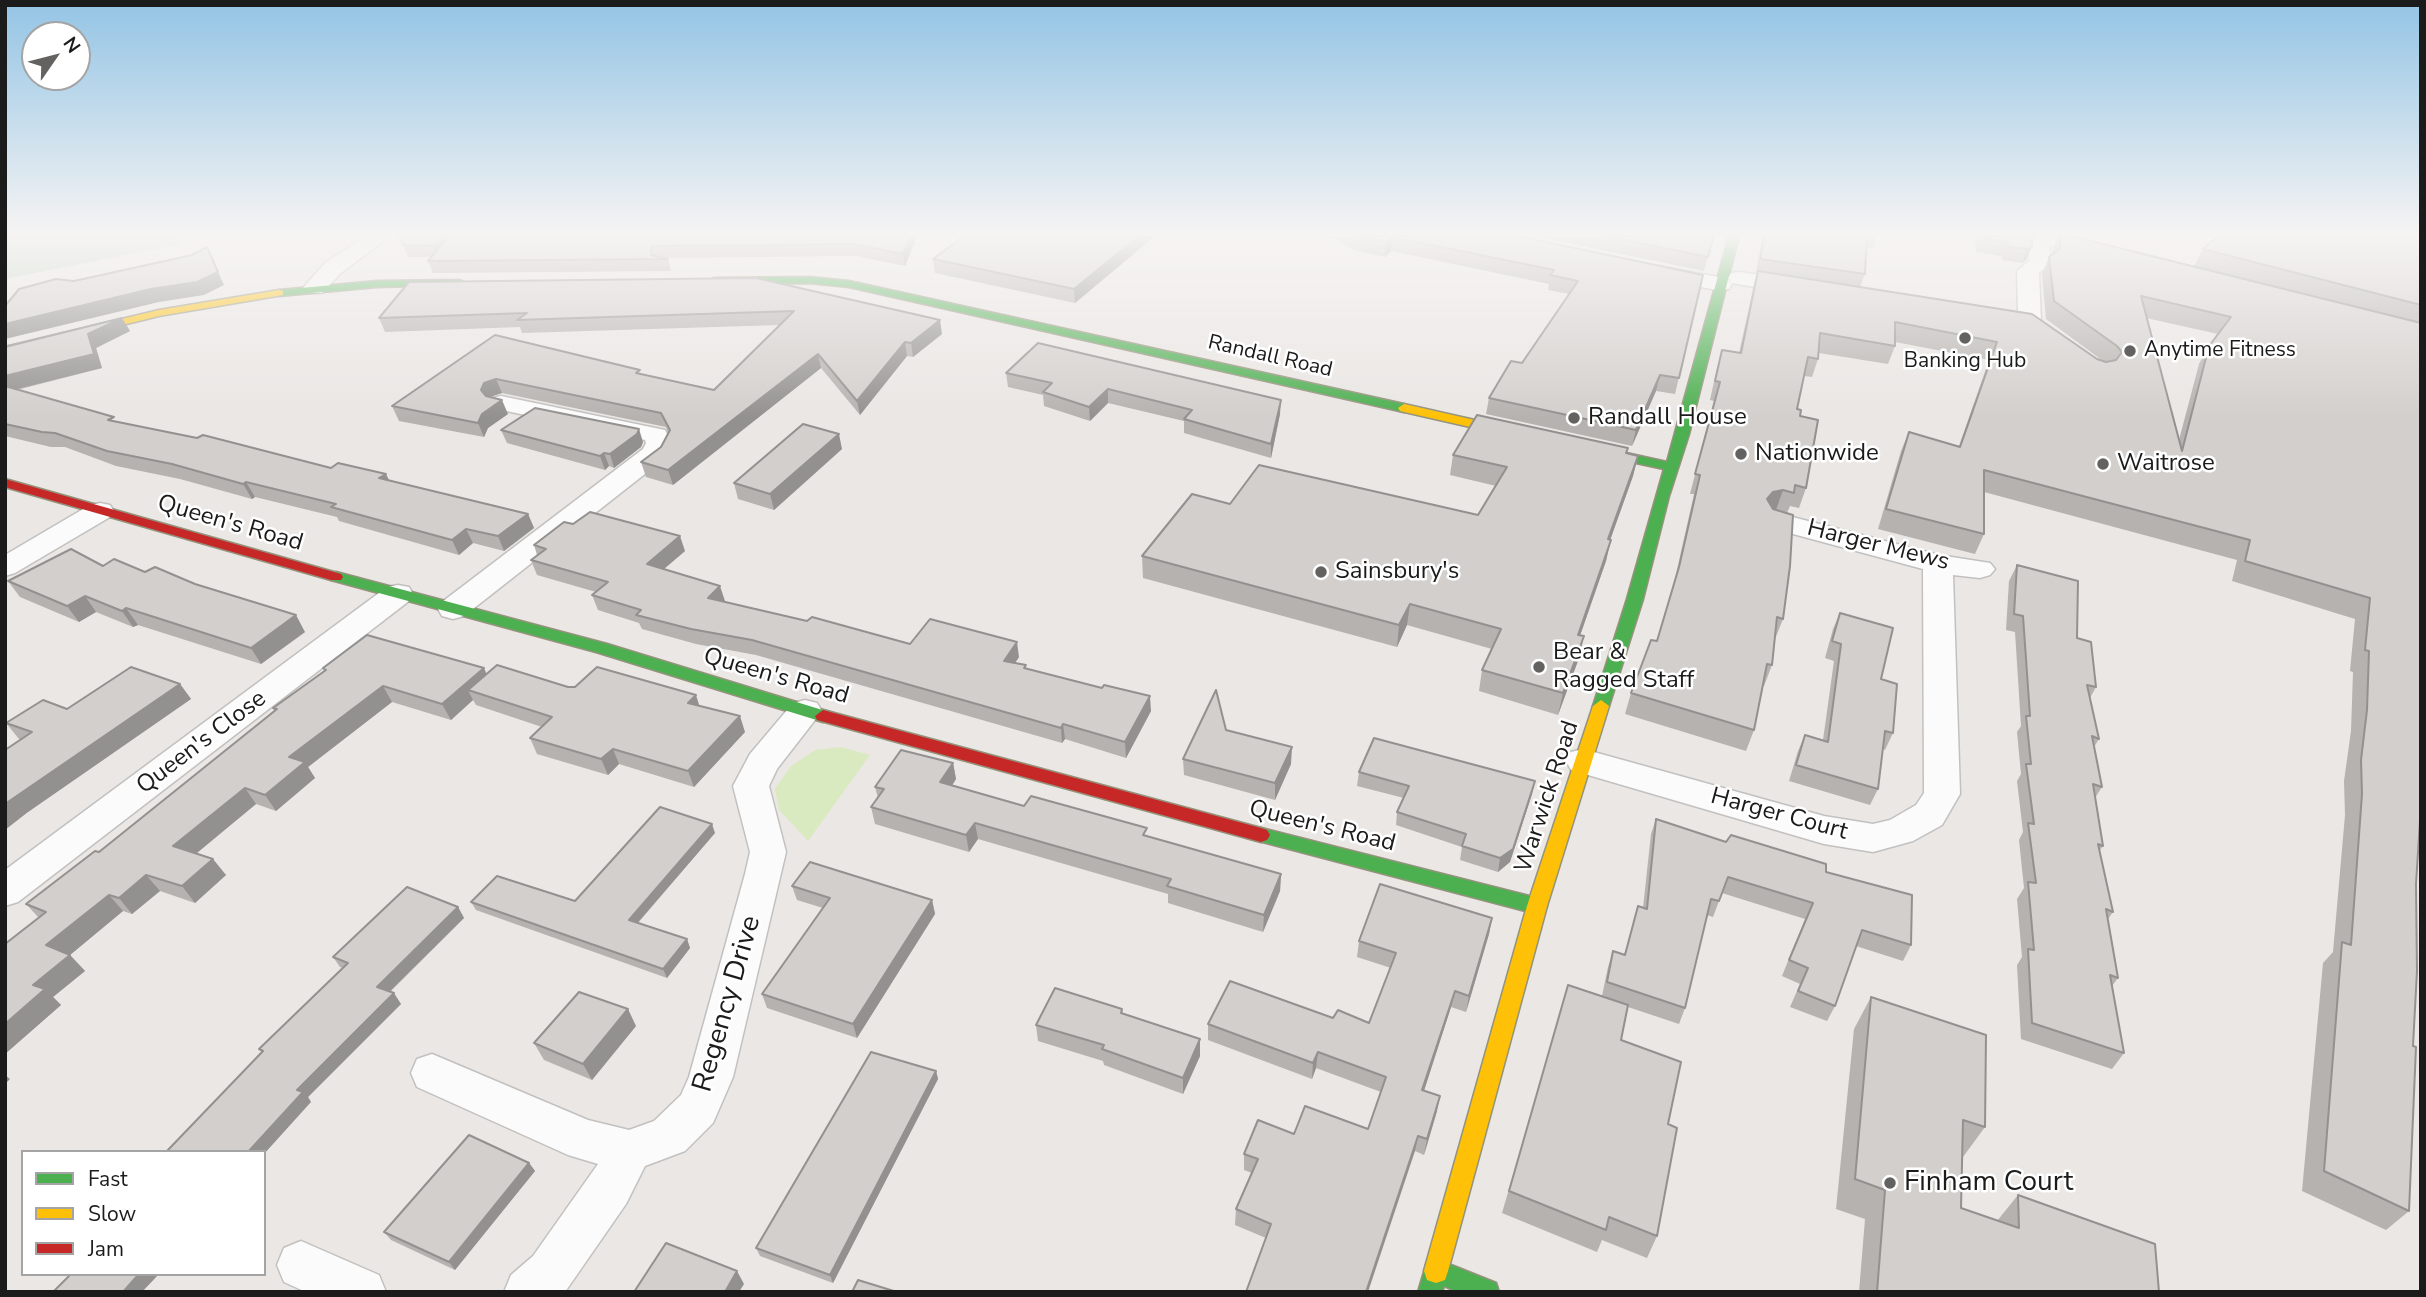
<!DOCTYPE html>
<style>
body{margin:0}
#map{position:relative;width:2426px;height:1297px;overflow:hidden;background:#eae7e4;font-family:"Nunito Sans",sans-serif}
canvas{display:block}
.frame{position:absolute;inset:0;border:7px solid #1b1b1b;pointer-events:none}
.legend{position:absolute;left:21px;top:1150px;width:245px;height:126px;box-sizing:border-box;background:#fff;border:2px solid #a4a4a4;margin:0;padding:9px 12px;list-style:none;font-size:21px;color:#1b1b1b}
.legend li{display:flex;align-items:center;gap:14px;height:35px}
.legend b{width:35px;border:2px solid #a4a4a4}
.north{position:absolute;left:21px;top:21px;width:70px;height:70px;box-sizing:border-box;background:#fff;border:2px solid #a4a4a4;border-radius:50%;rotate:55deg;font-size:19px;font-weight:700;line-height:28px;text-align:center;color:#1b1b1b}
.north::after{content:'';display:block;margin:auto;width:24px;height:32px;background:#636261;clip-path:polygon(50% 0,100% 100%,50% 72%,0 100%)}
</style>
<div id="map">
<canvas width="2426" height="1297"></canvas>
<div class="frame"></div>
<ul class="legend">
<li><b style="height:9px;background:#4caf50"></b>Fast</li>
<li><b style="height:9px;background:#ffc107"></b>Slow</li>
<li><b style="height:9px;background:#c62828"></b>Jam</li>
</ul>
<div class="north">N</div>
</div>
<script>
const c = document.querySelector('canvas').getContext('2d');
c.lineJoin = 'round';
function fillPath(path, color) {
  c.fillStyle = color;
  c.fill(path, 'evenodd');
}
function shape(rows) {
  const path = new Path2D();
  for (const r of rows) {
    path.moveTo(r[0], r[1]);
    for (let i = 2; i < r.length; i += 2) path.lineTo(r[i], r[i + 1]);
  }
  return path;
}
function strokePath(path, color, width, dash) {
  c.strokeStyle = color;
  c.lineWidth = width;
  c.lineCap = dash ? 'butt' : 'round';
  c.setLineDash(dash || []);
  c.stroke(path);
}
function label(font, color, halo, rows, align = 'center') {
  c.font = font + ' "Nunito Sans",sans-serif';
  c.lineWidth = 5;
  c.setLineDash([]);
  c.textBaseline = 'middle';
  c.strokeStyle = halo;
  c.fillStyle = color;
  for (const [text, x, y, turn = 0] of rows) {
    c.save();
    c.translate(x, y);
    c.rotate((+turn || 0) * Math.PI / 180);
    c.textAlign = isNaN(turn) ? turn : align;
    if (halo) c.strokeText(text, 0, 0);
    c.fillText(text, 0, 0);
    c.restore();
  }
}
const grass = shape([
 [841,747,870,755,808,841,779,810,775,789,791,766,815,750]
]);
const cemetery = shape([
 [5,236,181,236,182,244,5,279]
]);
const street = shape([
 [366,236,390,236,341,273,322,293,306,293,303,288,325,263,366,236],
 [2025,236,2061,236,2105,247,2108,251,2105,255,2098,257,2049,245,2051,263,2039,273,2041,322,2038,327,2030,329,1989,322,1986,317,1989,312,1997,310,2018,313,2017,271,2029,261,2029,241,2025,236],
 [1659,266,1729,279,1732,284,1729,289,1721,291,1651,277,1648,272,1651,267,1659,266],
 [1739,272,1797,280,1805,282,1808,287,1805,292,1797,294,1731,283,1728,278,1731,273,1739,272],
 [501,396,665,430,672,443,664,459,464,616,453,619,442,616,438,609,442,602,643,449,646,443,645,440,492,408,489,403,492,398,501,396],
 [100,503,110,505,114,511,110,517,15,573,5,576,5,555,90,505,100,503],
 [1777,513,1939,555,1990,563,1995,569,1990,575,1980,578,1953,575,1960,794,1942,825,1913,841,1873,852,1824,844,1571,770,1566,761,1571,752,1583,749,1824,816,1873,824,1890,820,1916,805,1924,793,1923,569,1767,527,1763,521,1767,515,1777,513],
 [398,585,409,587,413,594,409,601,18,902,5,906,5,870,387,587,398,585],
 [805,700,817,703,822,711,777,769,769,786,786,852,733,1077,713,1123,685,1151,645,1166,626,1204,565,1292,504,1292,511,1275,533,1256,598,1164,568,1155,417,1087,411,1073,417,1059,432,1054,588,1120,629,1130,654,1121,681,1095,689,1077,745,874,750,852,733,786,750,754,793,703,805,700],
 [301,1241,379,1275,386,1292,306,1292,284,1282,277,1265,284,1248,301,1241]
]);
const fast = shape([
 [1729,236,1739,236,1689,434,1669,496,1643,599,1609,706,1601,712,1593,706,1627,599,1664,469,1585,452,1578,448,1585,444,1667,462,1729,236],
 [809,277,849,281,1404,404,1410,408,1404,412,849,287,809,283,714,284,709,281,714,278,809,277],
 [458,280,462,281,462,285,377,287,279,296,274,293,279,290,377,281,458,280],
 [336,572,607,644,829,712,831,716,823,722,596,652,331,580,329,577,336,572],
 [1261,828,1537,898,1544,901,1547,906,1544,911,1537,914,1255,840,1252,835,1255,830,1261,828],
 [1436,1259,1496,1283,1499,1292,1457,1292,1444,1286,1442,1292,1418,1292,1427,1262,1436,1259]
]);
const slow = shape([
 [279,290,283,291,283,295,159,316,5,354,5,347,159,310,279,290],
 [1404,404,1523,431,1529,435,1523,439,1400,411,1398,408,1404,404],
 [1601,700,1609,706,1547,906,1448,1271,1445,1280,1436,1283,1427,1280,1424,1271,1527,906,1593,706,1601,700]
]);
const jam = shape([
 [5,479,341,574,343,577,341,580,331,580,5,487,5,479],
 [823,710,1261,828,1267,830,1270,835,1267,840,1261,842,817,720,815,716,823,710]
]);
const wall = shape([
 [398,236,917,236,905,266,856,256,663,258,668,259,671,271,433,273,428,261,431,257,408,257],
 [964,236,1155,236,1075,303,935,273,933,259],
 [1329,236,1518,236,1703,275,1675,394,1656,391,1632,446,1486,414,1489,398,1522,363,1569,294,1548,290,1549,284,1391,251,1385,257,1354,250],
 [1533,236,1714,236,1704,271],
 [1763,236,1876,236,1873,248,1866,247,1865,274,1860,287,2103,361,2046,319,2042,274,2049,257,2052,254,2052,251,2058,236,2071,236,2194,266,2203,249,2421,236,2421,805,2416,884,2409,1211,2386,1230,2302,1191,2323,963,2333,952,2345,815,2344,781,2351,731,2353,672,2350,671,2355,619,2232,581,2237,560,1984,492,1984,534,1975,554,1878,529,1901,451,1909,432,1959,446,1989,360,1895,342,1895,346,1888,364,1819,353,1818,359,1812,377,1804,376,1797,409,1800,416,1806,488,1799,508,1790,506,1787,513,1783,619,1775,639,1772,665,1764,686,1763,686,1754,730,1746,751,1625,714,1631,693,1657,641,1674,583,1694,494,1690,494,1714,401,1710,400,1717,368,1722,350,1739,353,1753,289,1757,272,1756,272],
 [2146,318,2218,334,2209,346,2199,364,2179,440],
 [1975,236,2032,236,2026,260,2022,263,2002,260,2002,256,1976,252],
 [756,278,942,334,913,357,907,356,860,415,821,368,673,485,646,477,641,462,661,447,668,433,666,427,502,393,489,397,508,414,488,428,484,437,399,421,392,406,495,335,641,374,714,390,780,325,522,333,520,327,385,332,379,318],
 [122,318,130,331,96,348,102,368,17,390,117,422,389,480,528,514,534,528,504,551,473,543,459,555,339,521,337,517,255,497,252,499,180,479,116,466,65,447,51,447,5,436,5,347],
 [1006,373,1280,414,1271,458,1184,433,1184,421,1108,403,1090,421,1044,406,1043,395,1008,387],
 [501,430,643,442,641,447,614,468,609,466,605,470,507,443],
 [1628,448,1627,453,1638,456,1633,476,1610,540,1606,561,1580,635,1579,658,1558,715,1479,691,1482,670,1492,649,1407,625,1397,647,1143,578,1142,556,1230,504,1478,515,1496,486,1450,475,1453,455],
 [842,449,774,510,738,499,734,483],
 [534,545,685,551,664,569,725,601,724,602,910,644,1019,657,1015,663,1026,665,1026,668,1151,711,1126,758,1065,739,1062,743,756,655,696,644,642,629,639,623,598,610,592,595,596,592,537,575,531,560,537,555],
 [2017,565,2077,638,2096,687,2090,698,2099,739,2094,747,2102,787,2095,798,2103,846,2099,851,2113,912,2108,919,2118,978,2112,986,2124,1053,2112,1069,2021,1039,2017,965,2022,957,2017,899,2024,888,2019,840,2023,832,2017,781,2021,774,2017,732,2021,726,2015,632,2006,630,2009,581],
 [103,566,145,572,305,632,261,664,138,625,133,627,96,612,79,622,20,597,8,581],
 [1840,613,1881,679,1893,733,1885,750,1883,749,1878,789,1870,805,1789,781,1798,751,1805,735,1823,740,1834,661,1825,658,1833,629],
 [323,668,486,674,699,706,745,732,694,787,619,764,608,775,537,754,530,738,542,727,476,705,473,700,451,720,392,702,308,767,315,778,276,811,256,804,196,853,226,875,195,903,160,891,132,914,123,911,70,955,85,971,53,997,61,1005,5,1054,5,944,39,918,26,904,99,852,274,711,273,708,324,671],
 [180,684,191,699,28,812,21,739,19,739,6,723],
 [1226,730,1291,764,1275,800,1184,775,1183,759],
 [953,763,956,779,952,785,1024,806,1147,836,1281,874,1280,891,1263,932,1168,903,1168,894,978,839,969,852,875,824,871,807,878,798,875,787],
 [1359,772,1535,781,1532,794,1510,862,1498,872,1460,860,1462,847,1396,825,1397,812,1404,798,1357,786],
 [1656,819,1726,842,1826,872,1911,945,1903,961,1856,946,1835,1006,1827,1021,1790,1007,1800,984,1782,976,1805,919,1722,893,1713,917,1707,915,1685,1008,1679,1024,1628,1007,1621,1040,1668,1124,1657,1236,1647,1258,1602,1240,1597,1252,1502,1213,1568,985,1602,996,1608,967,1613,951,1624,955,1638,906,1643,908,1651,834],
 [715,833,638,923,687,939,690,948,667,978,476,910,471,902,575,901],
 [792,886,932,900,935,914,857,1038,767,1008,762,994,823,908,797,900],
 [458,907,464,918,390,992,401,1004,308,1097,311,1102,259,1049,343,968,340,967,333,957],
 [1492,918,1489,934,1466,1012,1451,1007,1424,1091,1437,1111,1424,1155,1415,1151,1266,1238,1235,1225,1236,1209,1252,1173,1244,1170,1244,1154,1294,1134,1368,1129,1381,1092,1316,1068,1312,1079,1208,1040,1208,1024,1333,1018,1369,1023,1391,968,1357,957,1359,941],
 [1871,997,1985,1127,1963,1157,1962,1157,1961,1208,1997,1221,2018,1195,2159,1292,1859,1292,1865,1219,1836,1209,1854,1029],
 [1122,1009,1123,1013,1200,1039,1200,1056,1183,1094,1104,1065,1103,1061,1038,1041,1036,1025],
 [636,1026,592,1080,544,1060,534,1043],
 [936,1071,938,1079,833,1283,760,1256,756,1248],
 [529,1163,535,1171,455,1270,391,1240,384,1232]
]);
const shadedWall = shape([
 [448,236,437,258,433,246],
 [910,236,917,236,905,266,903,254],
 [1139,236,1155,236,1075,303,1074,289],
 [1392,237,1391,251,1385,257,1386,242],
 [2032,246,2026,260,2022,263,2028,249],
 [207,247,224,285,204,295,159,302,5,339,5,324,151,289],
 [122,318,130,331,96,348,102,368,5,392,5,376],
 [940,320,942,334,913,357,911,343],
 [905,342,907,356,860,415,857,401],
 [818,354,821,368,673,485,668,470],
 [1660,375,1656,391,1632,446,1636,430],
 [496,379,502,393,490,397,487,404,481,390,484,383],
 [1108,389,1108,403,1090,421,1089,407],
 [502,400,508,414,488,428,484,437,478,423,482,414],
 [1281,400,1280,414,1271,458,1271,444],
 [639,429,643,442,641,447,614,468,610,454],
 [839,434,842,449,774,510,770,494],
 [604,453,609,466,605,470,600,456],
 [1638,456,1633,476,1603,560,1608,539],
 [386,474,393,488,379,478],
 [246,482,255,497,252,499,243,484],
 [1783,490,1776,510,1766,512,1767,499,1773,492],
 [528,514,534,528,504,551,498,536],
 [466,529,473,543,459,555,452,540],
 [680,536,685,551,652,579,647,564],
 [1611,540,1606,561,1573,656,1578,635],
 [720,586,725,601,713,613,708,598],
 [85,596,96,612,79,622,67,606],
 [1410,604,1407,625,1397,647,1399,625],
 [126,608,138,625,133,627,122,611],
 [296,615,305,632,261,664,251,648],
 [1584,636,1579,658,1558,715,1563,693],
 [1017,642,1019,657,1006,676,1004,661],
 [484,668,491,684,468,690,473,700,451,720,442,704],
 [180,684,191,699,28,812,5,830,5,804],
 [383,686,392,702,308,767,315,778,276,811,265,795,289,757],
 [696,695,701,711,688,703],
 [1150,696,1151,711,1126,758,1125,742],
 [740,716,745,732,694,787,688,771],
 [1063,724,1065,739,1062,743,1061,728],
 [1292,747,1291,764,1275,800,1275,783],
 [613,749,619,764,608,775,601,759],
 [953,763,956,779,944,799,940,782],
 [1535,781,1532,794,1510,862,1498,872,1500,858],
 [245,788,256,804,185,863,173,846],
 [975,823,978,839,969,852,966,835],
 [712,824,715,833,633,928,629,920],
 [213,859,226,875,195,903,182,886],
 [1281,874,1280,891,1263,932,1264,915],
 [146,875,160,891,132,914,119,898],
 [109,895,123,911,70,955,85,971,53,997,61,1005,5,1054,5,1024,46,945],
 [932,900,935,914,857,1038,853,1024],
 [458,907,464,918,384,997,377,987],
 [1492,918,1489,934,1466,1012,1469,996],
 [687,939,690,948,667,978,663,969],
 [1455,991,1451,1007,1419,1106,1422,1090],
 [394,993,401,1004,308,1097,311,1102,264,1154,264,1152,248,1152,297,1090],
 [628,1009,636,1026,592,1080,583,1064],
 [1200,1039,1200,1056,1183,1094,1183,1078],
 [1318,1052,1316,1068,1312,1079,1313,1063],
 [936,1071,938,1079,833,1283,830,1275],
 [5,1075,10,1079,5,1084],
 [1440,1096,1437,1111,1424,1155,1427,1139],
 [1418,1136,1415,1151,1368,1292,1366,1292],
 [529,1163,535,1171,455,1270,449,1262],
 [737,1271,744,1284,739,1292,725,1292],
 [139,1274,159,1274,142,1292,123,1292]
]);
const building = shape([
 [399,236,448,236,433,246,404,245,399,236],
 [449,236,910,236,903,254,854,244,652,246,651,255,668,259,428,261,449,236],
 [964,236,1139,236,1074,289,933,259,964,236],
 [1357,236,1518,236,1703,275,1679,378,1660,375,1636,430,1489,398,1511,361,1522,363,1578,281,1550,275,1554,270,1392,237,1386,242,1357,236],
 [1606,236,1714,236,1708,257,1606,236],
 [1764,236,1867,236,1865,274,1760,259,1764,236],
 [1982,236,2032,236,2032,246,2028,249,2008,247,2007,242,1982,238,1982,236],
 [2060,236,2071,236,2421,323,2421,805,2416,884,2417,971,2413,1046,2416,1047,2409,1211,2324,1171,2342,942,2351,945,2362,794,2361,760,2367,710,2369,651,2365,650,2370,598,2245,561,2250,540,1984,470,1984,534,1886,509,1909,432,1960,447,1997,342,1895,322,1895,346,1820,333,1818,359,1808,357,1797,409,1801,410,1800,416,1818,420,1806,488,1795,485,1794,493,1783,490,1773,492,1767,499,1773,509,1793,515,1790,566,1783,619,1777,617,1772,665,1767,664,1754,730,1631,693,1651,640,1657,641,1679,567,1700,475,1695,474,1720,382,1715,381,1722,350,1741,353,1758,271,2032,314,2097,359,2106,362,2116,360,2122,352,2117,346,2054,301,2049,257,2060,248,2060,236],
 [2141,296,2231,317,2209,346,2182,451,2141,296],
 [2218,236,2421,236,2421,305,2203,249,2218,236],
 [207,247,218,272,197,282,151,289,5,324,5,306,19,289,56,279,74,281,124,270,192,255,207,247],
 [756,278,940,320,911,343,905,342,857,401,818,354,668,470,641,462,661,447,670,430,661,413,496,379,484,383,481,390,486,396,502,400,482,414,478,423,392,406,495,335,640,370,636,373,714,390,794,311,517,320,527,313,379,318,409,282,756,278],
 [122,318,88,334,94,354,5,376,5,347,122,318],
 [1038,343,1281,400,1271,444,1184,419,1192,410,1108,389,1089,407,1043,392,1052,383,1006,373,1038,343],
 [5,386,114,417,108,420,197,438,203,435,331,468,338,463,386,474,379,478,528,514,498,536,466,529,452,540,331,507,336,504,246,482,243,484,172,464,107,451,55,433,42,432,5,424,5,386],
 [535,408,639,429,637,434,610,454,604,453,600,456,501,430,535,408],
 [1477,415,1628,448,1626,453,1638,456,1608,539,1611,540,1578,635,1584,636,1563,693,1482,670,1501,629,1410,604,1399,625,1142,556,1192,494,1230,504,1259,465,1478,515,1507,467,1453,455,1477,415],
 [803,424,839,434,770,494,734,483,803,424],
 [590,512,680,536,647,564,720,586,708,598,807,621,812,617,910,644,930,619,1017,642,1004,661,1026,665,1024,668,1102,688,1104,685,1150,696,1125,742,1063,724,1061,728,752,640,691,629,636,615,641,610,592,595,608,582,531,560,546,549,534,545,564,522,573,524,590,512],
 [71,549,103,566,114,559,145,572,155,567,195,584,296,615,251,648,126,608,122,611,85,596,67,606,8,581,71,549],
 [2017,565,2078,581,2077,638,2091,642,2096,687,2087,685,2099,739,2092,736,2102,787,2093,784,2103,846,2098,844,2113,912,2106,909,2118,978,2110,975,2124,1053,2032,1023,2028,949,2034,950,2028,882,2036,883,2028,823,2034,824,2026,764,2031,764,2026,716,2030,716,2023,616,2014,614,2017,565],
 [1840,613,1893,628,1881,679,1897,684,1893,733,1885,731,1878,789,1796,765,1805,735,1828,742,1841,644,1832,641,1840,613],
 [367,635,484,668,442,704,383,686,289,757,305,762,265,795,245,788,173,846,213,859,182,886,146,875,119,898,109,895,46,945,70,955,33,985,45,989,5,1024,5,944,46,912,26,904,95,851,99,852,277,709,273,708,326,670,323,668,367,635],
 [497,665,568,687,575,687,597,667,696,695,688,703,740,716,688,771,613,749,601,759,530,738,552,717,468,690,497,665],
 [131,667,180,684,5,804,5,750,32,732,6,723,43,700,67,709,131,667],
 [1216,690,1226,730,1292,747,1275,783,1183,759,1216,690],
 [1374,738,1535,781,1513,849,1500,858,1462,846,1466,834,1397,812,1409,786,1359,772,1374,738],
 [901,750,953,763,940,782,1024,806,1031,796,1147,828,1143,835,1281,874,1264,915,1167,886,1171,879,975,823,966,835,871,807,884,789,875,787,901,750],
 [660,807,712,824,629,920,687,939,663,969,471,902,497,876,575,901,660,807],
 [1656,819,1726,842,1731,835,1826,864,1826,872,1912,895,1911,945,1862,930,1835,1006,1798,991,1808,968,1789,960,1813,903,1728,877,1719,901,1711,899,1685,1008,1607,982,1613,951,1625,955,1638,906,1647,909,1656,819],
 [810,862,932,900,853,1024,762,994,830,898,792,886,810,862],
 [1380,884,1492,918,1469,996,1455,991,1422,1090,1440,1096,1427,1139,1418,1136,1366,1292,1246,1292,1271,1224,1236,1209,1258,1159,1244,1154,1258,1120,1294,1134,1305,1106,1368,1129,1386,1077,1318,1052,1313,1063,1208,1024,1230,981,1333,1018,1338,1010,1369,1023,1396,953,1359,941,1380,884],
 [407,887,458,907,377,987,394,993,297,1090,303,1092,248,1152,166,1152,263,1051,259,1049,348,963,333,957,407,887],
 [1568,985,1628,1005,1621,1040,1681,1062,1668,1124,1677,1128,1657,1236,1609,1217,1606,1230,1509,1191,1568,985],
 [1055,988,1122,1009,1121,1013,1200,1039,1183,1078,1102,1049,1104,1045,1036,1025,1055,988],
 [579,992,628,1009,583,1064,534,1043,579,992],
 [1871,997,1986,1035,1985,1127,1963,1120,1961,1208,2019,1228,2018,1195,2155,1244,2159,1292,1877,1292,1885,1190,1855,1179,1871,997],
 [871,1052,936,1071,830,1275,756,1248,871,1052],
 [469,1135,529,1163,449,1262,384,1232,469,1135],
 [666,1243,737,1271,725,1292,634,1292,666,1243],
 [71,1274,139,1274,123,1292,53,1292,71,1274],
 [858,1280,897,1292,852,1292,858,1280]
]);
const markers = [
 [1965,338,7,"#636261"],
 [2130,351,7,"#636261"],
 [1574,418,7,"#636261"],
 [1741,454,7,"#636261"],
 [2103,464,7,"#636261"],
 [1321,572,7,"#636261"],
 [1539,667,7,"#636261"],
 [1890,1183,7,"#636261"]
];
const farPoinames = [
 ["Anytime Fitness",2144,351],
 ["Banking Hub",1965,362,"center"]
];
const farStreetnames = [
 ["Randall Road",1270,357,13]
];
const poiNames = [
 ["Randall House",1588,418],
 ["Nationwide",1755,454],
 ["Waitrose",2117,464],
 ["Sainsbury's",1335,572],
 ["Bear &",1553,653],
 ["Ragged Staff",1553,681]
];
const streetNames = [
 ["Queen's Road",230,524,16],
 ["Harger Mews",1878,546,14],
 ["Queen's Road",776,677,16],
 ["Queen's Close",202,743,-37],
 ["Warwick Road",1548,797,-72],
 ["Harger Court",1779,815,15],
 ["Queen's Road",1322,827,14]
];
const nearStreetnames = [
 ["Regency Drive",728,1004,-74]
];
const nearPoinames = [
 ["Finham Court",1904,1183]
];
fillPath(grass, '#daeac0');
fillPath(cemetery, '#c1d6c0');
strokePath(street, '#c2c1c0', 3);
strokePath(fast, '#94937c', 3);
strokePath(slow, '#94937c', 3);
strokePath(jam, '#94937c', 3);
fillPath(street, '#fcfbfb');
fillPath(fast, '#4caf50');
fillPath(slow, '#ffc107');
fillPath(jam, '#c62828');
fillPath(wall, '#b5b2af');
fillPath(shadedWall, '#93918f');
fillPath(building, '#d2cfcc');
strokePath(building, '#93918f', 2);
const sky = c.createLinearGradient(0, 0, 0, 418);
sky.addColorStop(0, '#93c4e5');
sky.addColorStop(0.56, '#f6f4f3');
sky.addColorStop(1, '#f6f4f300');
c.fillStyle = sky;
c.fillRect(0, 0, 2426, 418);
for (const [x, y, r, color] of markers) {
  const dot = new Path2D();
  dot.arc(x, y, r, 0, 2 * Math.PI);
  c.fillStyle = color;
  c.fill(dot);
  strokePath(dot, '#fff', 2.5);
}
label('21px', '#1b1b1b', '#fff', farPoinames, 'left');
label('21px', '#1b1b1b', '#fff', farStreetnames);
label('24px', '#1b1b1b', '#fff', poiNames, 'left');
label('24px', '#1b1b1b', '#fff', streetNames);
label('28px', '#1b1b1b', '#fff', nearStreetnames);
label('28px', '#1b1b1b', '#fff', nearPoinames, 'left');
</script>
